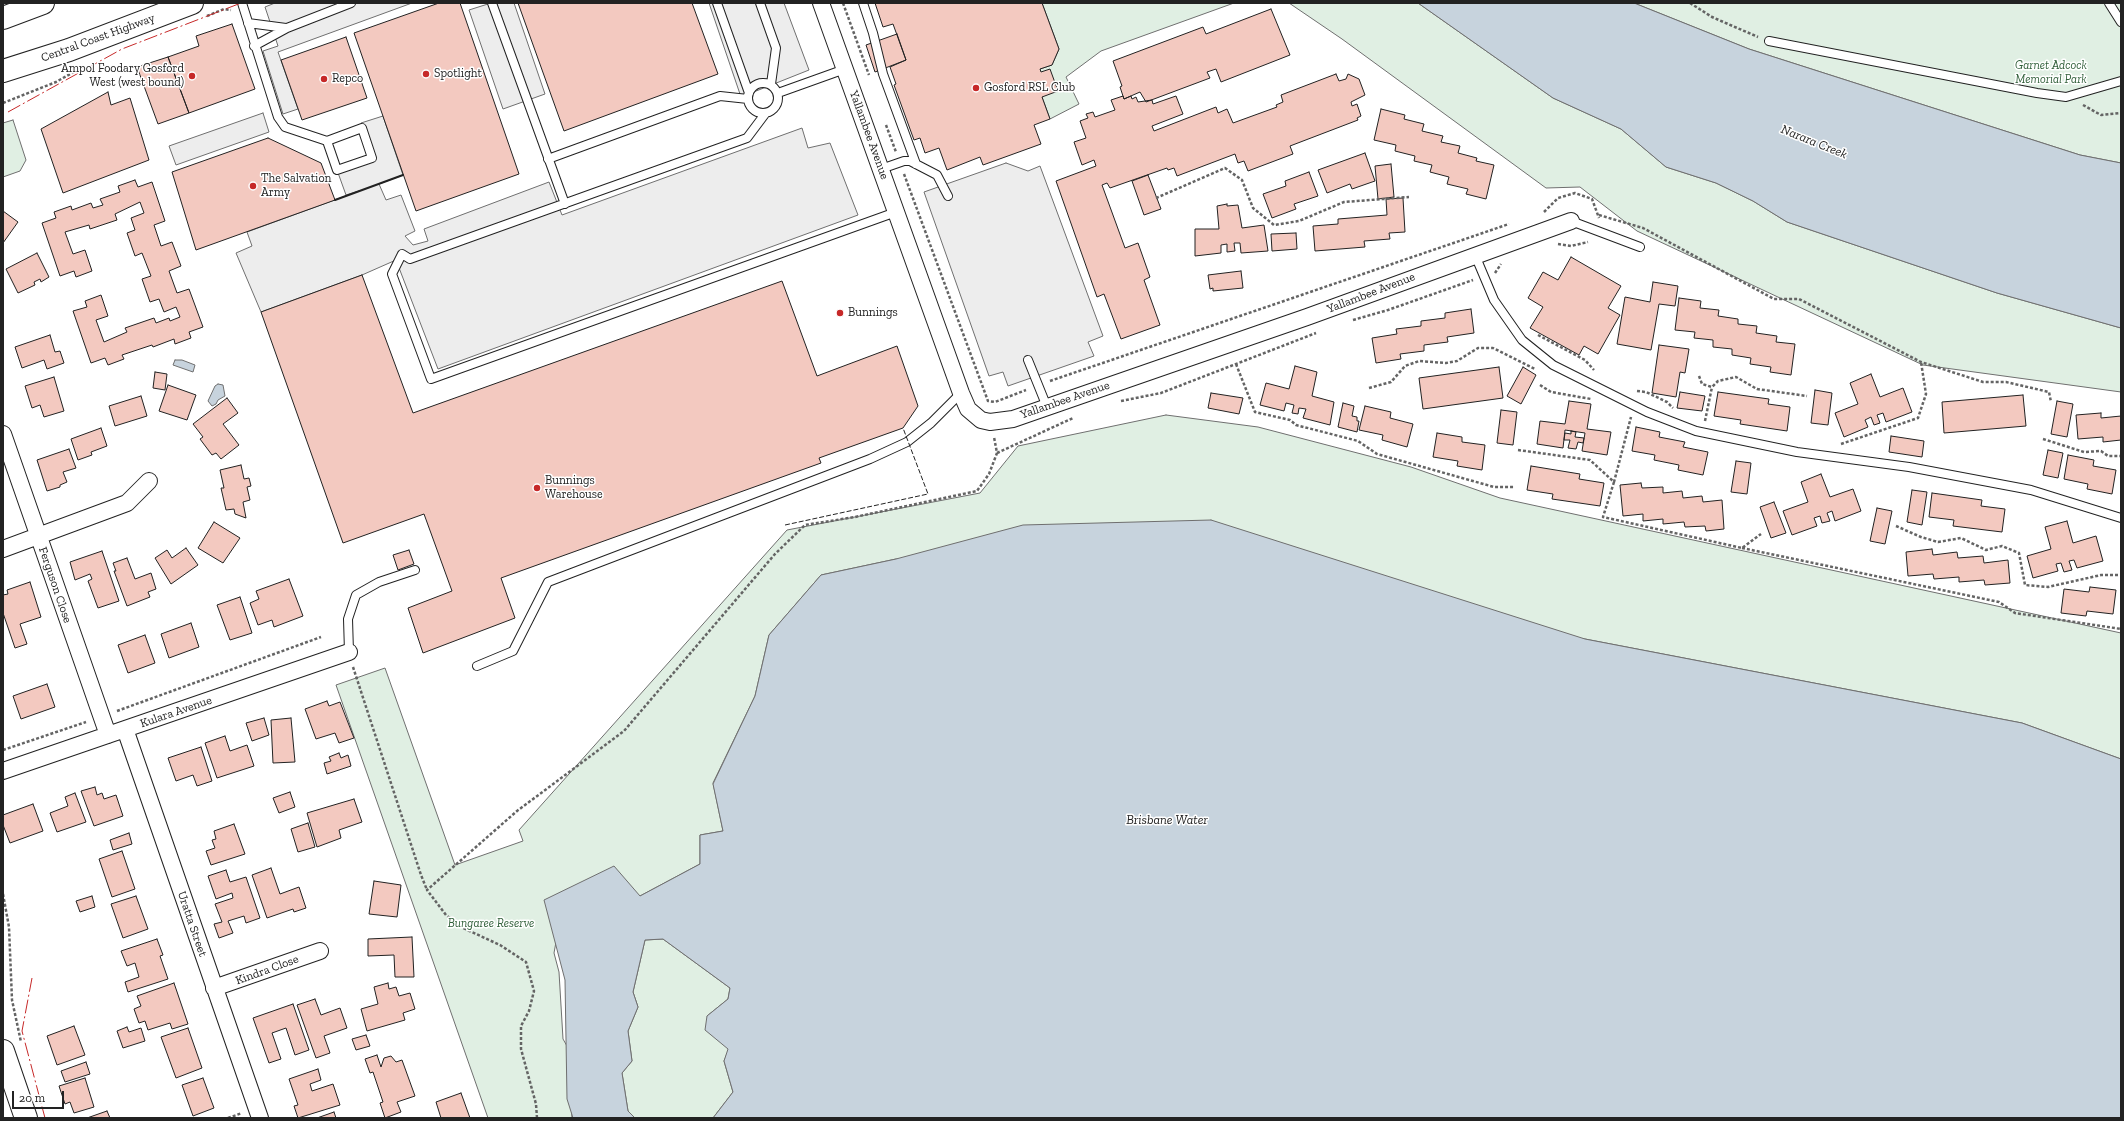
<!DOCTYPE html>
<style>
body{margin:0}
#map{position:relative;width:2124px;height:1121px;overflow:hidden;background:#fff;font-family:"Zilla Slab",serif}
canvas{display:block}
.frame{position:absolute;inset:0;border:4px solid #222;pointer-events:none}
.scale{position:absolute;left:12px;top:1091px;width:52px;height:18px;box-sizing:border-box;border:2px solid #222;border-top:0;padding-left:5px;font-size:12px;line-height:14px;white-space:nowrap;color:#222;-webkit-text-stroke:3px #fff;paint-order:stroke}
</style>
<div id="map">
<canvas width="2124" height="1121"></canvas>
<div class="frame"></div>
<div class="scale">20 m</div>
</div>
<script>
const c = document.querySelector('canvas').getContext('2d');
c.lineJoin = 'round';
function fillPath(path, color) {
  c.fillStyle = color;
  c.fill(path, 'evenodd');
}
function shape(rows) {
  const path = new Path2D();
  for (const r of rows) {
    if (r.length === 3) {
      path.moveTo(r[0] + r[2], r[1]);
      path.arc(r[0], r[1], r[2], 0, 2 * Math.PI);
      continue;
    }
    path.moveTo(r[0], r[1]);
    for (let i = 2; i < r.length; i += 2) path.lineTo(r[i], r[i + 1]);
  }
  return path;
}
function strokePath(path, color, width, dash) {
  c.strokeStyle = color;
  c.lineWidth = width;
  c.lineCap = dash ? 'butt' : 'round';
  c.setLineDash(dash || []);
  c.stroke(path);
}
function label(font, color, halo, rows, align = 'center') {
  c.font = font + ' "Zilla Slab",serif';
  c.lineWidth = 3;
  c.setLineDash([]);
  c.textBaseline = 'middle';
  c.strokeStyle = halo;
  c.fillStyle = color;
  for (const [text, x, y, turn = 0] of rows) {
    c.save();
    c.translate(x, y);
    c.rotate((+turn || 0) * Math.PI / 180);
    c.textAlign = isNaN(turn) ? turn : align;
    if (halo) c.strokeText(text, 0, 0);
    c.fillText(text, 0, 0);
    c.restore();
  }
}
const green = shape([
 [1042,3,1234,3,1101,51,1066,77,1079,104,1050,119,1042,97,1040,69,1052,65,1059,49,1042,3],
 [1289,3,1418,3,1553,98,1621,129,1666,167,1716,183,1753,201,1787,222,1997,293,2121,328,2121,392,1923,365,1637,231,1580,187,1546,188,1342,39,1289,3],
 [1634,3,2121,3,2121,163,2080,155,1749,49,1634,3],
 [13,120,26,160,20,171,3,177,3,123,13,120],
 [1166,415,1258,427,1411,467,1500,498,2121,633,2121,759,2022,723,1585,639,896,559,821,575,769,635,755,696,713,783,723,831,700,835,700,864,640,896,558,931,554,953,559,972,563,1039,567,1046,572,1118,488,1118,336,685,385,668,455,865,523,841,519,830,787,530,980,493,1018,446,1166,415],
 [663,939,730,988,728,999,707,1016,729,1049,724,1061,733,1092,713,1118,635,1118,628,1111,622,1073,632,1061,628,1031,638,1007,633,992,645,940,663,939]
]);
const parking = shape([
 [275,3,412,3,278,52,298,109,283,114,263,51,278,46,265,7,275,3],
 [491,3,514,3,545,94,503,109,469,10,491,3],
 [709,3,784,3,809,70,741,97,709,3],
 [263,113,269,132,176,165,169,146,263,113],
 [383,116,403,175,379,184,386,200,401,195,415,231,405,236,413,245,428,241,424,229,549,182,562,215,802,128,808,148,830,143,858,215,438,369,396,260,362,275,261,312,236,253,252,246,247,232,359,191,346,195,337,170,372,158,361,123,383,116],
 [1006,163,1028,171,1040,166,1103,336,1088,342,1094,356,1008,386,1003,372,989,376,924,192,1006,163]
]);
const water = shape([
 [1418,3,1634,3,1749,49,2080,155,2121,163,2121,328,1997,293,1787,222,1753,201,1716,183,1666,167,1621,129,1553,98,1418,3],
 [175,360,182,360,195,365,193,372,173,365,175,360],
 [218,384,223,385,225,396,218,400,216,404,212,406,208,401,215,386,218,384],
 [1211,520,1585,639,2022,723,2121,759,2121,1118,713,1118,733,1092,724,1061,728,1049,705,1030,707,1016,728,999,730,988,663,939,645,940,633,992,638,1007,628,1031,632,1061,622,1073,628,1111,635,1118,573,1118,567,1099,565,980,544,900,614,866,640,896,700,864,700,835,723,831,713,784,755,696,769,635,821,575,896,559,1023,525,1211,520]
]);
const building = shape([
 [439,3,460,3,519,174,416,211,354,33,439,3],
 [518,3,692,3,718,74,564,131,518,3],
 [875,3,1042,3,1059,49,1052,65,1040,69,1041,72,1050,69,1058,91,1042,97,1050,119,1034,125,1041,144,983,165,980,157,947,170,939,148,925,153,920,138,914,140,894,85,896,84,890,67,906,60,893,24,883,27,875,3],
 [1271,9,1290,55,1221,82,1216,69,1207,72,1210,78,1146,102,1140,92,1124,99,1120,87,1122,86,1113,61,1203,27,1206,34,1271,9],
 [232,24,255,89,189,113,168,57,199,46,196,36,232,24],
 [897,34,906,60,875,72,866,45,897,34],
 [346,37,367,98,302,120,281,60,346,37],
 [168,57,189,113,158,124,137,67,168,57],
 [1336,74,1339,81,1346,79,1348,74,1359,79,1365,95,1351,102,1352,106,1357,104,1361,116,1357,118,1358,120,1290,146,1293,154,1248,171,1244,161,1238,163,1235,154,1177,176,1174,168,1168,170,1167,168,1110,188,1107,183,1102,185,1125,248,1138,243,1150,277,1144,280,1160,325,1121,339,1104,294,1097,297,1056,181,1096,166,1094,160,1082,165,1074,142,1086,138,1080,121,1088,118,1086,114,1093,112,1095,117,1115,110,1111,100,1123,96,1124,99,1131,96,1132,99,1136,97,1138,102,1152,100,1153,104,1176,96,1183,114,1152,126,1154,131,1216,107,1218,113,1227,109,1233,123,1277,107,1276,105,1283,102,1281,95,1336,74],
 [108,92,111,105,130,98,149,160,63,193,41,129,108,92],
 [1381,109,1405,115,1404,119,1424,124,1422,131,1443,136,1441,142,1460,146,1458,153,1477,158,1476,161,1494,165,1486,199,1466,194,1468,189,1447,184,1449,177,1430,172,1432,165,1414,161,1415,156,1395,151,1396,145,1374,140,1381,109],
 [268,138,321,163,335,200,196,250,172,172,268,138],
 [1365,153,1375,181,1352,189,1350,184,1327,193,1318,170,1365,153],
 [1391,164,1394,197,1378,199,1375,166,1391,164],
 [1309,172,1318,196,1294,204,1296,209,1272,218,1263,194,1286,186,1285,181,1309,172],
 [1148,175,1161,209,1144,215,1132,181,1148,175],
 [135,180,138,187,152,182,165,221,154,225,161,246,172,242,181,266,169,271,177,293,189,289,203,327,189,332,191,338,175,344,174,339,153,347,152,345,122,355,124,359,108,365,105,358,91,363,73,311,87,307,85,301,101,295,108,316,96,320,104,342,127,332,125,328,154,318,156,323,169,318,170,321,180,317,176,307,164,312,159,299,150,302,142,279,151,276,142,253,135,256,127,233,135,230,131,218,144,213,140,202,115,214,117,220,90,229,89,225,65,232,73,254,85,250,92,271,76,277,74,271,60,276,42,223,56,218,54,212,71,206,72,210,91,203,93,208,103,205,100,199,120,192,118,186,135,180],
 [1403,198,1405,232,1389,233,1390,239,1364,241,1365,247,1315,251,1313,226,1338,224,1338,219,1387,215,1386,199,1403,198],
 [1227,204,1227,206,1238,205,1242,228,1264,225,1268,251,1241,253,1240,243,1234,243,1235,251,1227,252,1227,244,1221,245,1221,253,1195,256,1195,229,1219,229,1217,206,1227,204],
 [3,211,18,222,3,243,3,211],
 [1296,233,1297,249,1272,251,1271,234,1296,233],
 [37,253,49,277,41,282,40,279,34,282,35,285,18,293,6,269,37,253],
 [1571,257,1621,286,1608,308,1620,315,1598,354,1584,346,1579,355,1530,328,1543,307,1528,298,1543,272,1558,280,1571,257],
 [1241,271,1243,288,1213,291,1213,288,1210,289,1208,275,1241,271],
 [362,275,413,413,782,281,817,376,897,346,918,406,903,428,819,458,821,463,501,578,515,618,423,653,408,608,452,591,424,514,343,543,261,312,362,275],
 [1653,282,1678,286,1675,306,1659,304,1651,350,1617,344,1625,297,1650,302,1653,282],
 [1679,298,1701,301,1700,308,1719,310,1718,316,1738,319,1738,324,1757,326,1756,333,1777,336,1776,342,1795,344,1791,375,1770,372,1771,367,1750,364,1751,358,1732,355,1732,349,1713,347,1713,340,1694,338,1695,332,1675,330,1679,298],
 [1471,309,1474,333,1447,337,1448,342,1424,345,1424,351,1400,354,1401,359,1376,363,1372,338,1397,334,1396,329,1421,326,1421,321,1445,318,1445,313,1471,309],
 [50,335,55,352,60,351,64,363,47,369,44,360,22,368,15,347,50,335],
 [1659,345,1689,349,1685,373,1680,372,1676,397,1652,393,1659,345],
 [1295,366,1317,372,1312,396,1334,402,1330,425,1303,418,1306,409,1299,408,1298,414,1292,413,1294,405,1286,403,1284,411,1260,405,1266,383,1289,389,1295,366],
 [1499,367,1503,398,1423,409,1419,378,1499,367],
 [1523,367,1536,375,1521,404,1507,396,1523,367],
 [155,372,167,374,165,390,153,388,155,372],
 [1871,374,1880,397,1903,388,1912,412,1886,422,1883,413,1877,415,1880,423,1874,425,1871,417,1865,420,1868,427,1844,437,1835,413,1858,404,1850,383,1871,374],
 [54,377,64,411,44,417,40,405,32,408,25,386,54,377],
 [168,385,196,395,187,420,159,411,168,385],
 [1815,390,1832,393,1828,425,1811,423,1815,390],
 [1680,392,1705,396,1702,411,1677,408,1680,392],
 [1718,392,1769,399,1768,404,1790,407,1787,431,1740,424,1741,420,1714,416,1718,392],
 [1211,393,1243,398,1239,414,1208,408,1211,393],
 [2023,395,2026,426,1944,433,1942,402,2023,395],
 [141,396,147,416,115,426,109,406,141,396],
 [227,398,238,413,223,424,239,445,221,459,216,453,212,455,200,439,203,437,193,424,227,398],
 [1569,401,1591,404,1587,429,1611,432,1607,455,1582,451,1585,433,1565,430,1563,448,1537,444,1540,421,1565,424,1569,401],
 [2057,401,2073,404,2067,437,2051,434,2057,401],
 [1343,403,1354,406,1352,416,1357,417,1357,421,1359,421,1357,432,1338,427,1343,403],
 [1365,406,1391,412,1390,418,1413,424,1407,447,1382,440,1383,435,1359,430,1365,406],
 [1501,410,1517,412,1513,445,1497,443,1501,410],
 [2101,413,2101,418,2121,416,2121,440,2103,442,2103,437,2078,439,2076,415,2101,413],
 [1636,427,1660,432,1659,437,1685,442,1683,447,1708,452,1703,475,1678,470,1679,465,1654,460,1655,455,1632,451,1636,427],
 [101,428,107,446,91,452,92,455,78,460,71,439,101,428],
 [1571,431,1576,432,1575,437,1584,438,1583,443,1578,442,1576,449,1568,448,1570,440,1564,440,1565,433,1571,434,1571,431],
 [1437,433,1462,437,1462,442,1485,445,1482,470,1457,466,1458,461,1433,457,1437,433],
 [1891,436,1924,441,1922,457,1889,452,1891,436],
 [69,449,76,468,63,472,67,482,60,485,60,487,47,491,37,460,69,449],
 [2048,450,2063,453,2058,478,2043,475,2048,450],
 [2068,455,2094,460,2093,466,2116,470,2112,494,2087,489,2088,484,2064,479,2068,455],
 [1736,461,1751,463,1747,494,1731,492,1736,461],
 [241,465,244,479,249,478,251,486,247,487,250,500,243,502,246,518,235,514,234,509,226,510,221,488,224,488,220,470,241,465],
 [1531,466,1580,474,1579,479,1604,483,1600,506,1552,499,1553,494,1527,490,1531,466],
 [1821,474,1830,497,1853,489,1861,511,1835,521,1832,511,1827,513,1830,521,1822,523,1820,516,1814,518,1817,526,1792,535,1783,511,1808,502,1801,482,1821,474],
 [1641,483,1642,488,1663,487,1663,493,1682,491,1683,498,1702,496,1703,502,1722,500,1724,529,1706,531,1705,526,1685,527,1684,522,1663,524,1663,519,1643,521,1643,514,1623,516,1620,485,1641,483],
 [1912,490,1927,492,1922,525,1907,522,1912,490],
 [1932,493,1982,500,1981,506,2005,509,2002,532,1953,526,1954,520,1929,517,1932,493],
 [1774,502,1786,533,1771,538,1760,507,1774,502],
 [1877,508,1892,511,1885,544,1870,541,1877,508],
 [2067,521,2073,543,2096,536,2103,561,2077,568,2074,560,2069,561,2072,570,2064,572,2061,563,2056,564,2058,571,2033,578,2027,556,2051,549,2045,527,2067,521],
 [214,522,240,538,223,563,198,548,214,522],
 [186,548,198,565,171,584,155,558,167,550,172,558,186,548],
 [1932,549,1933,555,1957,552,1958,558,1983,556,1984,563,2008,560,2010,583,1985,585,1984,580,1959,582,1959,577,1934,579,1933,574,1908,576,1906,552,1932,549],
 [409,550,414,564,398,570,393,555,409,550],
 [102,551,119,601,98,608,88,581,92,579,90,574,75,580,70,562,102,551],
 [127,558,135,579,151,573,156,589,148,592,150,597,127,606,114,571,116,571,113,563,127,558],
 [289,579,303,616,274,627,272,620,258,625,250,603,259,599,256,591,289,579],
 [30,582,41,617,20,624,27,644,15,648,3,613,3,595,8,594,7,590,30,582],
 [2090,587,2116,590,2113,614,2087,611,2086,616,2061,613,2064,589,2089,592,2090,587],
 [240,597,252,633,230,640,217,605,240,597],
 [191,623,199,647,169,658,161,634,191,623],
 [145,635,155,663,128,673,118,645,145,635],
 [47,684,55,707,21,719,13,696,47,684],
 [327,701,329,706,340,702,354,738,339,743,335,733,316,739,305,709,327,701],
 [264,718,269,735,252,741,246,723,264,718],
 [291,718,295,762,273,763,271,720,291,718],
 [225,736,230,751,247,745,254,766,217,778,205,743,225,736],
 [201,747,212,781,197,786,193,775,176,781,168,758,201,747],
 [339,753,341,758,348,755,351,766,327,774,324,763,331,761,329,757,339,753],
 [95,787,97,795,102,793,104,799,116,795,123,816,94,826,81,791,95,787],
 [290,792,295,807,279,813,273,798,290,792],
 [75,793,86,822,57,832,50,813,68,806,65,797,75,793],
 [354,799,362,822,339,830,341,838,317,847,307,813,354,799],
 [33,804,43,831,10,843,3,825,3,815,33,804],
 [308,823,315,847,298,852,291,829,308,823],
 [234,824,245,854,211,865,206,851,215,848,212,840,216,839,214,831,234,824],
 [129,833,132,844,113,850,110,840,129,833],
 [122,851,135,889,112,897,99,859,122,851],
 [271,868,280,894,299,887,306,908,294,912,293,909,267,918,252,875,271,868],
 [226,870,230,882,246,877,260,918,246,923,244,916,228,921,233,933,219,938,214,924,222,922,215,904,233,898,232,893,216,899,208,876,226,870],
 [374,881,401,885,397,917,369,914,374,881],
 [92,896,95,907,80,912,76,901,92,896],
 [136,896,148,929,123,938,111,904,136,896],
 [412,937,414,977,395,977,394,955,368,956,368,939,412,937],
 [157,939,163,955,160,956,168,979,128,992,125,982,139,977,135,963,127,966,121,951,157,939],
 [174,983,188,1024,172,1029,170,1023,148,1030,145,1021,139,1023,134,1009,141,1006,137,996,174,983],
 [388,983,389,989,396,987,399,996,410,993,415,1009,403,1013,405,1020,367,1031,361,1009,378,1004,374,987,388,983],
 [315,999,321,1015,340,1008,347,1028,324,1036,330,1053,316,1058,297,1005,315,999],
 [293,1004,309,1050,295,1055,286,1028,272,1033,281,1059,269,1063,253,1018,293,1004],
 [74,1026,85,1055,57,1065,47,1036,74,1026],
 [127,1027,129,1032,141,1028,145,1041,123,1048,117,1031,127,1027],
 [188,1028,202,1068,176,1078,161,1037,188,1028],
 [366,1035,370,1046,356,1050,352,1039,366,1035],
 [377,1055,381,1067,384,1058,391,1056,396,1062,402,1060,415,1096,397,1102,401,1112,385,1118,380,1103,383,1102,373,1072,370,1073,365,1059,377,1055],
 [86,1062,90,1074,65,1082,61,1071,86,1062],
 [318,1069,321,1080,310,1084,312,1091,333,1084,340,1105,298,1118,294,1106,298,1105,289,1079,318,1069],
 [85,1078,94,1107,74,1113,70,1102,65,1104,59,1086,85,1078],
 [203,1078,214,1108,193,1116,182,1085,203,1078],
 [461,1093,470,1118,441,1118,436,1102,461,1093],
 [107,1111,110,1118,87,1118,107,1111],
 [334,1112,336,1118,317,1118,334,1112]
]);
const path = shape([
 [843,3,869,75],
 [1690,3,1712,17,1758,37],
 [207,16,224,9,231,10],
 [3,103,56,82,84,66],
 [2083,105,2101,115,2121,113],
 [886,125,896,152],
 [904,174,988,401,995,402,1026,390],
 [1156,198,1225,168,1242,180,1253,208,1274,225,1299,221,1344,202,1409,197],
 [1544,212,1558,198,1575,193,1592,199,1599,218],
 [1599,215,1643,228,1774,299,1799,299,1921,362,1983,382,2006,382,2049,392,2051,402],
 [1558,244,1571,246,1588,242],
 [1495,273,1501,264],
 [1353,320,1388,310,1473,280],
 [1538,335,1585,360,1594,370],
 [1236,364,1255,412,1290,420,1296,425,1358,441,1377,454,1494,487,1514,487],
 [1699,376,1702,384,1712,387,1718,381,1736,377,1757,389,1807,396],
 [1050,381,1509,224],
 [1540,385,1551,392,1591,399],
 [1369,388,1391,382,1405,366,1419,361,1446,363,1457,361,1478,348,1493,348,1535,369],
 [1637,391,1646,392,1667,402,1673,408],
 [1121,401,1161,393,1316,333],
 [1705,421,1712,387],
 [2043,439,2084,452,2101,451,2108,456,2121,456],
 [1841,444,1918,418,1926,394,1921,362],
 [1518,450,1590,460,1614,482,1631,417],
 [997,453,1073,418],
 [1614,482,1603,517,1742,548,1761,534],
 [1896,526,1921,537,1938,542,1961,538,1986,550,2002,546,2019,553,2025,585,2048,587,2101,575,2121,575],
 [1742,548,1999,602,2015,613,2121,629],
 [353,667,421,875,427,890],
 [117,711,321,637],
 [3,750,86,722],
 [3,894,9,927,12,1000,21,1042],
 [228,1118,242,1113],
 [537,1118,536,1104,521,1049,521,1026,529,1011,534,991,526,962,500,945,463,928,446,915,427,890,517,811,624,731,775,554,805,525,855,517,977,491,989,474,997,453,994,437]
]);
const service = shape([
 [242,3,278,117,285,127,327,141,362,128,372,158,337,170,327,141],
 [492,3,565,204],
 [717,3,749,93],
 [760,3,776,48,771,84],
 [863,3,873,33,883,74,916,164],
 [2109,3,2121,22],
 [248,23,286,28],
 [1769,41,2037,93,2066,97,2121,81],
 [254,46,287,28,351,3],
 [763,98,15],
 [778,93,845,69],
 [765,114,747,138,410,259,402,254,392,274,431,379,896,212],
 [548,159,720,96,748,99],
 [881,169,904,161,910,161,937,175,948,196],
 [1571,221,1640,247],
 [1475,255,1494,300,1522,340,1553,365,1647,412,1696,431,1797,452,1909,467,2031,490,2121,518],
 [1028,360,1047,407],
 [349,652,348,619,356,595,379,582,415,570],
 [477,666,513,651,548,582,870,459,907,442,931,423,961,393]
]);
const minor = shape([
 [821,3,961,393,968,409,981,420,990,422,1013,419,1307,317,1571,221],
 [3,434,108,735],
 [3,549,127,503,149,481],
 [125,729,260,1118],
 [3,771,349,652],
 [214,988,320,951]
]);
const secondary = shape([
 [3,1051,26,1118]
]);
const trunk = shape([
 [3,18,43,3],
 [3,71,69,50,192,3]
]);
const fence = shape([
 [785,525,928,494,903,428]
]);
const wall = shape([
 [335,200,403,175]
]);
const power = shape([
 [8,112,122,49,241,3],
 [32,978,22,1031,45,1118]
]);
const markers = [
 [426,74,4,"#c62828"],
 [192,76,4,"#c62828"],
 [324,79,4,"#c62828"],
 [976,88,4,"#c62828"],
 [253,186,4,"#c62828"],
 [840,313,4,"#c62828"],
 [537,488,4,"#c62828"]
];
const streetNames = [
 ["Central Coast Highway",98,38,-20],
 ["Yallambee Avenue",869,135,70],
 ["Yallambee Avenue",1371,293,-21],
 ["Yallambee Avenue",1065,400,-19],
 ["Ferguson Close",55,585,71],
 ["Kulara Avenue",176,712,-19],
 ["Uratta Street",192,924,71],
 ["Kindra Close",267,970,-20]
];
const parkNames = [
 ["Garnet Adcock",2051,66],
 ["Memorial Park",2051,80],
 ["Bungaree Reserve",491,924]
];
const poiNames = [
 ["Ampol Foodary Gosford",184,69,"right"],
 ["West (west bound)",184,83,"right"],
 ["Spotlight",434,74],
 ["Repco",332,79],
 ["Gosford RSL Club",984,88],
 ["The Salvation",261,179],
 ["Army",261,193],
 ["Bunnings",848,313],
 ["Bunnings",545,481],
 ["Warehouse",545,495]
];
const waterNames = [
 ["Narara Creek",1814,142,22],
 ["Brisbane Water",1167,820]
];
fillPath(green, '#e0efe3');
strokePath(green, '#6f6f6f', 1);
fillPath(parking, '#ededed');
strokePath(parking, '#6f6f6f', 1);
fillPath(water, '#c7d3dd');
strokePath(water, '#6f6f6f', 1);
fillPath(building, '#f3c9c0');
strokePath(building, '#222', 1);
strokePath(service, '#222', 10);
strokePath(minor, '#222', 18);
strokePath(secondary, '#222', 24);
strokePath(trunk, '#222', 24);
strokePath(path, '#646464', 2.5, [3, 2]);
strokePath(service, '#fff', 8);
strokePath(minor, '#fff', 16);
strokePath(secondary, '#fff', 22);
strokePath(trunk, '#fff', 22);
strokePath(fence, '#222', 1, [5, 2]);
strokePath(wall, '#222', 2);
strokePath(power, '#c62828', 1, [14, 3, 2, 3]);
for (const [x, y, r, color] of markers) {
  const dot = new Path2D();
  dot.arc(x, y, r, 0, 2 * Math.PI);
  c.fillStyle = color;
  c.fill(dot);
  strokePath(dot, '#fff', 1.5);
}
label('12px', '#222', '#fff', streetNames);
label('italic 12px', '#2f5e38', '#fff', parkNames);
label('12px', '#222', '#fff', poiNames, 'left');
label('italic 13px', '#222', '#fff', waterNames);
</script>
